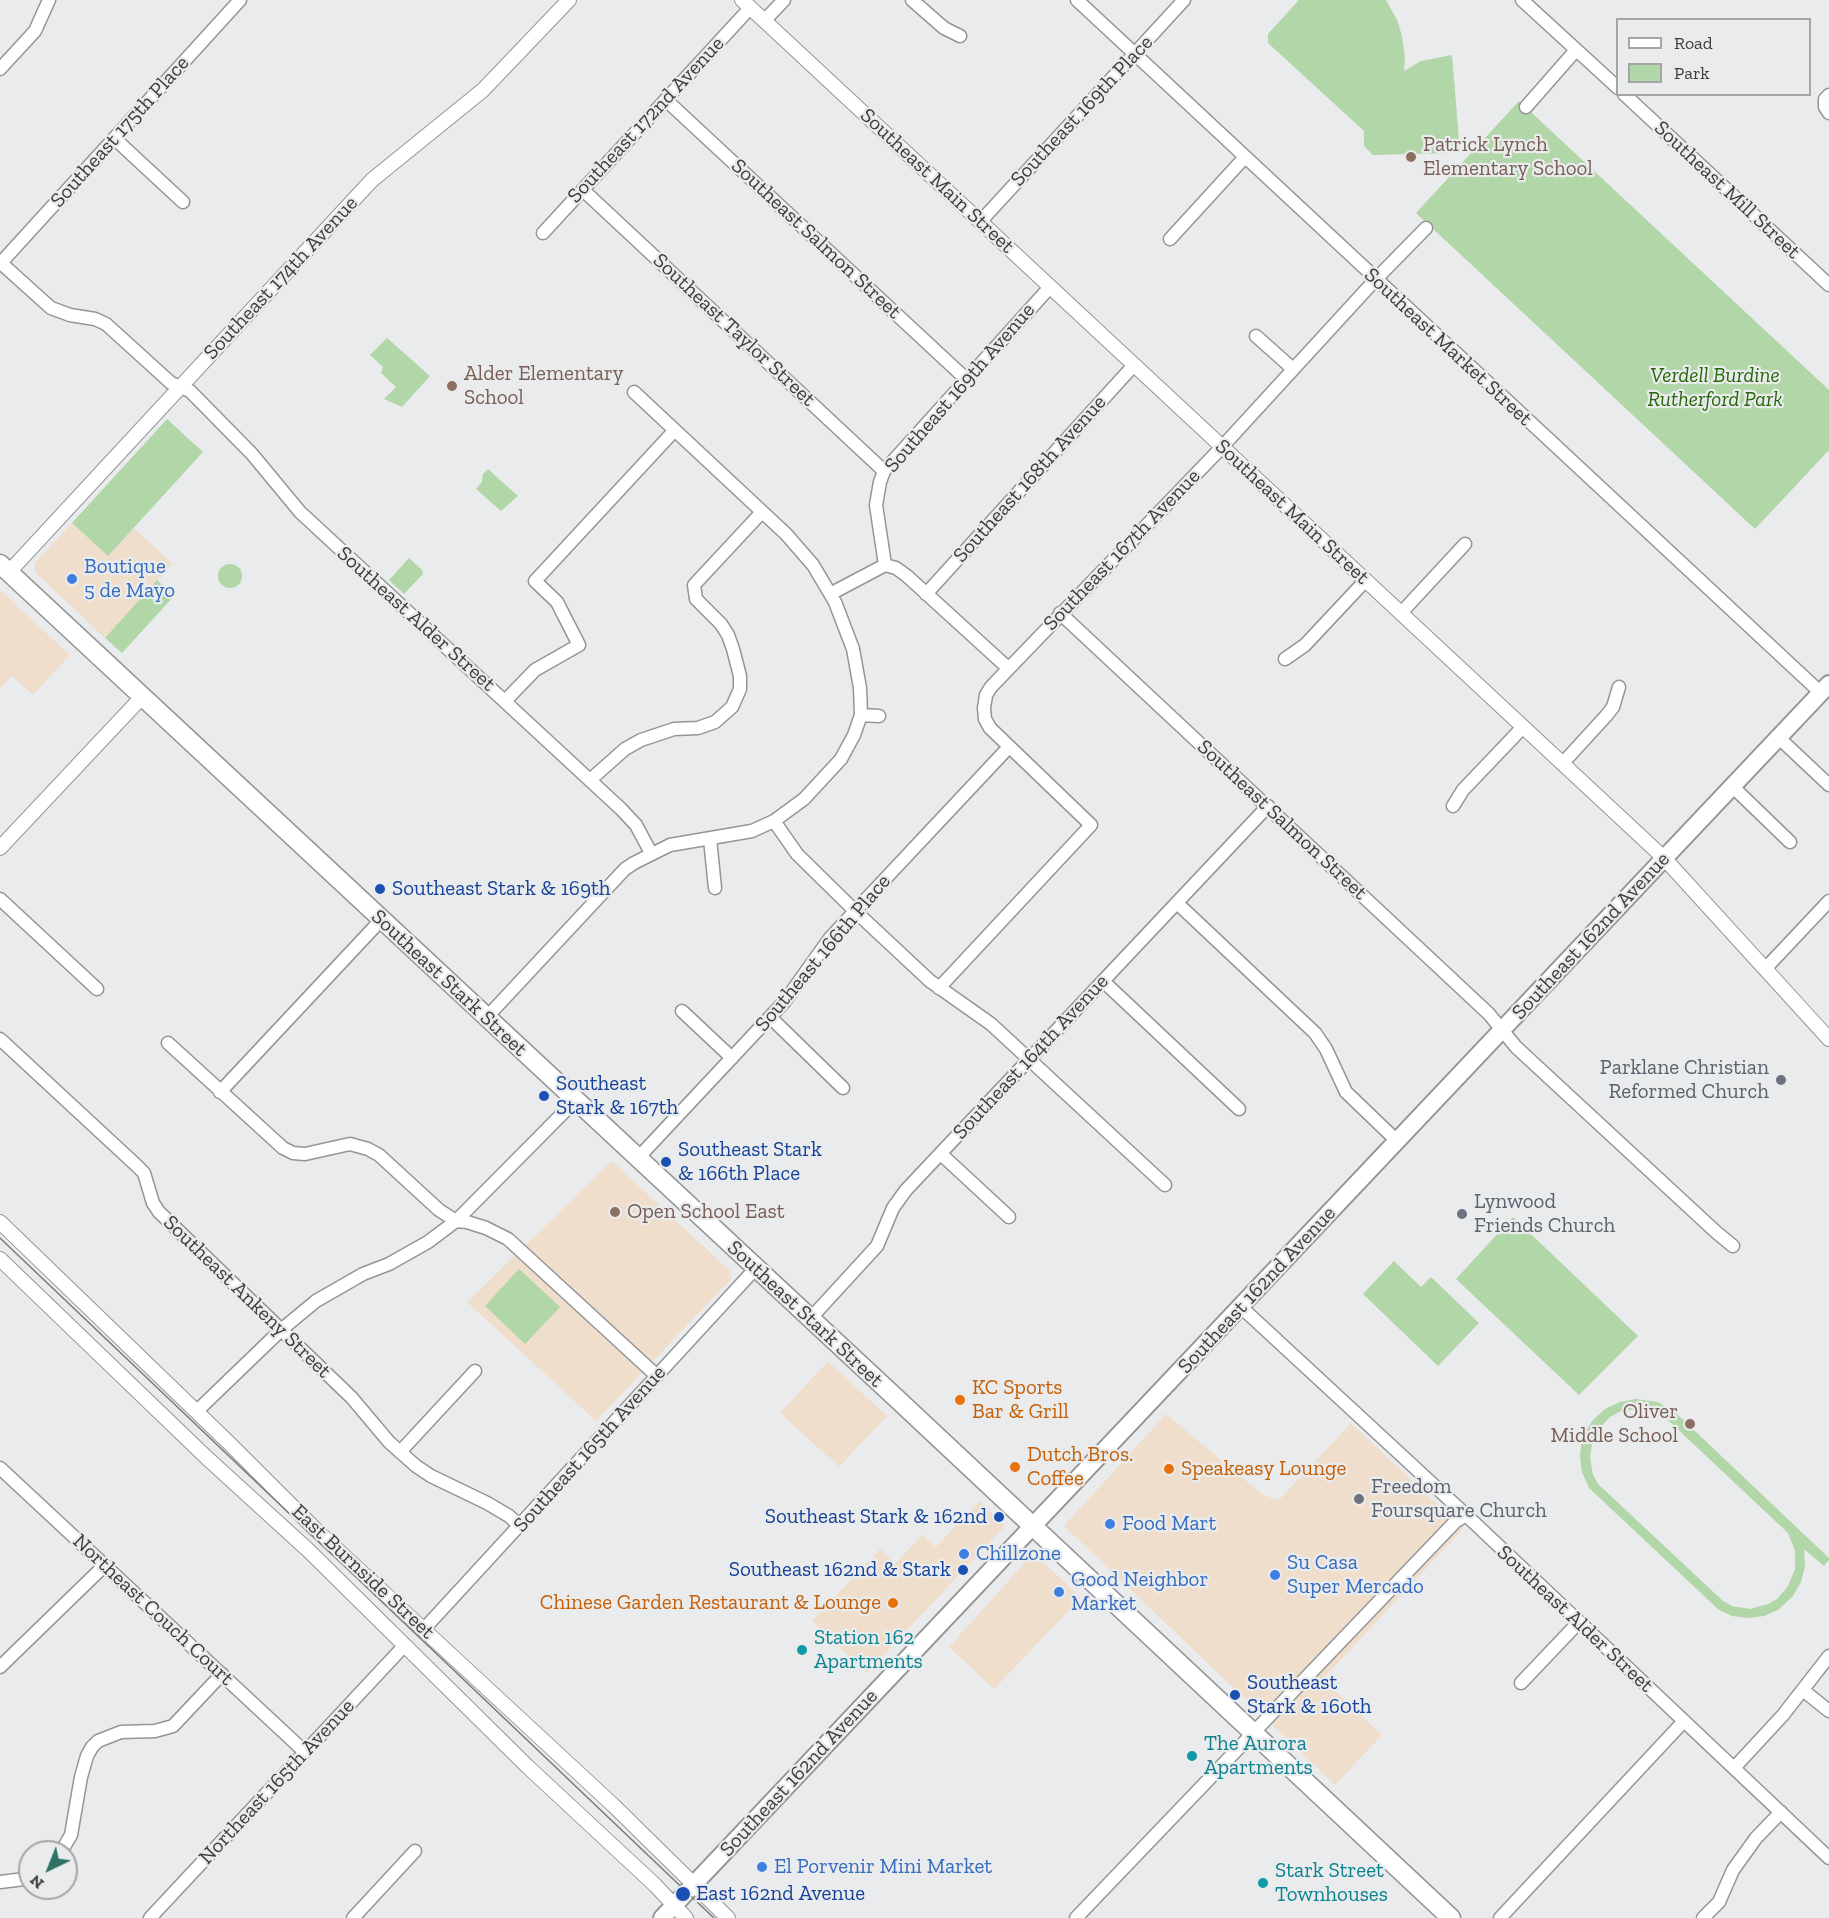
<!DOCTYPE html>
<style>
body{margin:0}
#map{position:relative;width:1829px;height:1918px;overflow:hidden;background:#eaebed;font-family:"Zilla Slab",serif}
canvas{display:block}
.legend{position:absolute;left:1616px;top:18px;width:195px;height:78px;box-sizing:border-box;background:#eaebed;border:2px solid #a4a5a7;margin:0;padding:8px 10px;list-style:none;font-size:18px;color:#3c3d3d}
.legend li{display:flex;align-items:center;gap:12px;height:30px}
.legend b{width:30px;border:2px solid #a4a5a7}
.north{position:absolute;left:18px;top:1840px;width:60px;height:60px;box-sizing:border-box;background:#eaebed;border:2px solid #a4a5a7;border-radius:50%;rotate:223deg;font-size:16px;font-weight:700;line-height:24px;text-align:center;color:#3c3d3d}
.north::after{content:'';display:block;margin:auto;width:21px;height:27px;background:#2d7265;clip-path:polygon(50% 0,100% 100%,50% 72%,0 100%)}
</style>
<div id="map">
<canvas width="1829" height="1918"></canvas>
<ul class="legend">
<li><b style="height:8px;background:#fff"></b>Road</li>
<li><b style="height:16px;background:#b1d6a7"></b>Park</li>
</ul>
<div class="north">N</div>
</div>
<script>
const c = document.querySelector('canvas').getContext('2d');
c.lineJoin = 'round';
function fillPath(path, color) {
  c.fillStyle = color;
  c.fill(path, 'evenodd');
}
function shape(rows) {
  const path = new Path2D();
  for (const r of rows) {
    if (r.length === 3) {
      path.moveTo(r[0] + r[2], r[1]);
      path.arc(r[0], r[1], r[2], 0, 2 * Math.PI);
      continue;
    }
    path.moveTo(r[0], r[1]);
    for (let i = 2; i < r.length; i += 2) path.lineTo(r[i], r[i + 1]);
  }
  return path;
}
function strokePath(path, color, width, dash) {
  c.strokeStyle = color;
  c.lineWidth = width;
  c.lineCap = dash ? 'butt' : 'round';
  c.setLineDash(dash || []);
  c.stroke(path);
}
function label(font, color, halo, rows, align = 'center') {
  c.font = font + ' "Zilla Slab",serif';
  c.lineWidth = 4.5;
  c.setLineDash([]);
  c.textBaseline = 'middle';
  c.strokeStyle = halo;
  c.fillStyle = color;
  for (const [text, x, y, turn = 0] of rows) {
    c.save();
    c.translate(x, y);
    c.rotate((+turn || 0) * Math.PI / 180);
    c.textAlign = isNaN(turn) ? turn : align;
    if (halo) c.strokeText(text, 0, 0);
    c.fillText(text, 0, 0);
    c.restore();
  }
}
const commercial = shape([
 [72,523,108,556,134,528,173,564,105,638,35,572,35,563],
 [0,590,70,655,33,695,12,676,0,689],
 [612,1161,730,1271,731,1279,596,1421,467,1302],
 [828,1361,887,1416,839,1467,780,1413],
 [1166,1414,1263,1495,1279,1500,1351,1423,1463,1529,1323,1679,1382,1735,1335,1785,1064,1526],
 [979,1501,1005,1526,867,1673,812,1621,880,1549,895,1564,923,1534,936,1547],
 [1037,1556,1081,1598,994,1689,949,1647,1029,1558]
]);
const green = shape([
 [1299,0,1386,0,1397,20,1402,36,1405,57,1404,71,1421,61,1452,55,1459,140,1447,153,1373,155,1364,146,1364,131,1268,43,1268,34],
 [1519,101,1829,390,1829,450,1755,529,1416,213],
 [387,338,430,376,402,407,384,399,396,387,381,373,383,367,370,355],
 [167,419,203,452,108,556,72,523],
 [488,469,518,496,501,511,476,489,482,482,483,474],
 [409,558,422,570,423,574,404,594,389,580],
 [230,576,12],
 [157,580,174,596,122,653,105,638],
 [1513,1217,1638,1336,1579,1395,1456,1279],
 [1394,1261,1421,1287,1431,1277,1479,1323,1438,1366,1363,1294],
 [519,1269,560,1307,525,1344,485,1306],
 [1636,1399,1658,1402,1677,1414,1829,1558,1829,1560,1824,1566,1804,1549,1805,1566,1801,1582,1793,1596,1778,1610,1764,1616,1748,1618,1732,1616,1719,1610,1589,1488,1582,1472,1580,1456,1581,1445,1587,1429,1593,1420,1605,1409,1620,1402],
 [1645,1409,1663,1416,1670,1422,1788,1533,1795,1551,1795,1569,1788,1586,1777,1599,1768,1604,1750,1609,1732,1606,1723,1601,1598,1484,1593,1475,1590,1457,1593,1439,1597,1431,1610,1417,1619,1412,1627,1410]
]);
const minor = shape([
 [912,0,944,28,960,36],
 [1077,0,1821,693],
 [1522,0,1618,88],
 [764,21,784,0],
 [0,69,35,31,49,0],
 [1624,94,1829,285],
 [1829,95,1825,99,1825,107,1829,113],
 [666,100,966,379],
 [1526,107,1576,50],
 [114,138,183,202],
 [583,190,884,471],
 [980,222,1184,0],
 [543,233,750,8],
 [1170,239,1245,157],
 [1,263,51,308,70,315,95,319,106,324,171,383,190,391,252,454,300,512,621,809,636,825,651,853],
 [0,264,240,0],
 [1256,336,1293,369],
 [885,565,876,505,880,482,884,471,1050,287],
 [885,565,896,568,907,576,1008,668],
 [832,593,885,565],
 [926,594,1134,365],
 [1060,613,1489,1014,1516,1047,1716,1232,1733,1246],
 [1401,613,1465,544],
 [1285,659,1305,645,1365,581],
 [505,701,535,670,579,645,557,602,535,581,674,431],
 [861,715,879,716],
 [1778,737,1829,785],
 [1562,764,1606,716,1613,707,1619,687],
 [590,780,625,749,641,740,674,729,698,728,715,722,732,707,740,689,740,676,733,649,728,635,721,624,696,599,694,585,762,512],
 [1732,786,1790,842],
 [1453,806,1463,790,1523,727],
 [774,821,797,854,855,911,930,981,991,1024,1165,1185],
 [710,839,715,888],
 [0,899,97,989],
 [1177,903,1315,1033,1326,1049,1346,1092,1397,1141],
 [1765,969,1829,901],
 [1103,981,1239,1109],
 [939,988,1091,825,990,728,985,719,984,708,986,695,991,687,1222,447,1376,279,1426,228],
 [682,1011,732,1058],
 [487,1017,625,869,634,863,670,845,752,831,774,821,804,799,841,759,854,735,861,715,860,688,853,649,835,602,813,565,786,534,634,392],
 [770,1017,843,1088],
 [0,1039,136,1165,144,1173,153,1203,159,1212,352,1398,389,1442,416,1466,431,1476,487,1503,509,1516,520,1526],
 [168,1043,283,1148,293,1153,305,1154,350,1144,368,1149,379,1155,439,1210,456,1221,467,1222,486,1228,508,1239,657,1376],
 [220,1092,381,920],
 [941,1154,1009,1217],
 [638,1158,785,1001,830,938,855,911,1008,748],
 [1241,1307,1466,1515,1829,1858],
 [810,1319,877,1246,893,1208,906,1190,1268,806],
 [197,1411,281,1330,316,1301,363,1274,389,1264,428,1242,456,1221,575,1101],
 [400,1452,475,1371],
 [0,1468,305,1752],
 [424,1629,755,1269],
 [0,1667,105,1565],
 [1521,1683,1578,1623],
 [1804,1691,1829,1711],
 [1734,1768,1783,1715,1829,1656],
 [61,1852,71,1835,81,1777,87,1756,92,1747,98,1741,121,1732,155,1731,173,1726,222,1674],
 [0,1882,24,1879,30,1877],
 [150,1918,404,1646],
 [353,1918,415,1851],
 [1076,1918,1455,1522,1466,1515],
 [1500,1918,1684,1721],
 [1703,1918,1719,1902,1733,1870,1756,1838,1781,1812]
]);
const tertiary = shape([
 [742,0,1664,858,1829,1039],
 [9,572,372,180,483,90,569,0],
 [0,848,142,697],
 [0,1222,229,1443,315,1529,613,1805,728,1918],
 [0,1259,207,1458,308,1550,528,1767,655,1885,686,1918]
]);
const secondary = shape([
 [662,1918,1829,684]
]);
const primary = shape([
 [0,564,895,1397,1451,1918]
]);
const tram = shape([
 [0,1238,714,1918]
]);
const markers = [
 [1411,157,6,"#8d6e63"],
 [452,386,6,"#8d6e63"],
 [72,579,6,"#3f7fe0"],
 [380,889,6,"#1a4fb4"],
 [1781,1080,6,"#6b7280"],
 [544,1096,6,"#1a4fb4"],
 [666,1162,6,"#1a4fb4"],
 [615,1212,6,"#8d6e63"],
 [1462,1214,6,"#6b7280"],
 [960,1400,6,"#e8710a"],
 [1690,1424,6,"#8d6e63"],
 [1015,1467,6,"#e8710a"],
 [1169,1469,6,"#e8710a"],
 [1359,1499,6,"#6b7280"],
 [999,1517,6,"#1a4fb4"],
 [1110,1524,6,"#3f7fe0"],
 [964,1554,6,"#3f7fe0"],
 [963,1570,6,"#1a4fb4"],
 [1275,1575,6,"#3f7fe0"],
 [1059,1592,6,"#3f7fe0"],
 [893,1603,6,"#e8710a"],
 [802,1650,6,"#0f9aa8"],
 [1235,1695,6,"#1a4fb4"],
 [1192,1756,6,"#0f9aa8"],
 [762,1867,6,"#3f7fe0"],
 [1263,1883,6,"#0f9aa8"],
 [683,1894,8,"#1a4fb4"]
];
const streetNames = [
 ["Southeast 169th Place",1082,111,-47],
 ["Southeast 172nd Avenue",646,120,-47],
 ["Southeast 175th Place",120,132,-48],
 ["Southeast Main Street",937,181,43],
 ["Southeast Mill Street",1727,190,43],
 ["Southeast Salmon Street",816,239,43],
 ["Southeast 174th Avenue",281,278,-47],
 ["Southeast Taylor Street",734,330,43],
 ["Southeast Market Street",1448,347,43],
 ["Southeast 169th Avenue",960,388,-49],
 ["Southeast 168th Avenue",1030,479,-48],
 ["Southeast Main Street",1292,512,43],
 ["Southeast 167th Avenue",1122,550,-46],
 ["Southeast Alder Street",416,619,42],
 ["Southeast Salmon Street",1282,820,43],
 ["Southeast 162nd Avenue",1591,936,-47],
 ["Southeast 166th Place",823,953,-50],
 ["Southeast Stark Street",449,983,43],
 ["Southeast 164th Avenue",1031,1057,-47],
 ["Southeast 162nd Avenue",1257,1290,-47],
 ["Southeast Ankeny Street",247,1297,44],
 ["Southeast Stark Street",805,1314,43],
 ["Southeast 165th Avenue",590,1449,-48],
 ["East Burnside Street",363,1572,43],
 ["Northeast Couch Court",153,1610,43],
 ["Southeast Alder Street",1575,1619,43],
 ["Southeast 162nd Avenue",799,1773,-47],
 ["Northeast 165th Avenue",277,1782,-47]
];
const educationNames = [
 ["Patrick Lynch",1423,145],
 ["Elementary School",1423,169],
 ["Alder Elementary",464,374],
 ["School",464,398],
 ["Open School East",627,1212],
 ["Oliver",1678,1412,"right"],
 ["Middle School",1678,1436,"right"]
];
const parkNames = [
 ["Verdell Burdine",1715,376],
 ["Rutherford Park",1715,400]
];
const shopNames = [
 ["Boutique",84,567],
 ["5 de Mayo",84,591],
 ["Food Mart",1122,1524],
 ["Chillzone",976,1554],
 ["Su Casa",1287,1563],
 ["Super Mercado",1287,1587],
 ["Good Neighbor",1071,1580],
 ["Market",1071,1604],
 ["El Porvenir Mini Market",774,1867]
];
const transitNames = [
 ["Southeast Stark & 169th",392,889],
 ["Southeast",556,1084],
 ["Stark & 167th",556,1108],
 ["Southeast Stark",678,1150],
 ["& 166th Place",678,1174],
 ["Southeast Stark & 162nd",987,1517,"right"],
 ["Southeast 162nd & Stark",951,1570,"right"],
 ["Southeast",1247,1683],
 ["Stark & 160th",1247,1707],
 ["East 162nd Avenue",696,1894]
];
const worshipNames = [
 ["Parklane Christian",1769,1068,"right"],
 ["Reformed Church",1769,1092,"right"],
 ["Lynwood",1474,1202],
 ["Friends Church",1474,1226],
 ["Freedom",1371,1487],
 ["Foursquare Church",1371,1511]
];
const foodNames = [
 ["KC Sports",972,1388],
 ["Bar & Grill",972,1412],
 ["Dutch Bros.",1027,1455],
 ["Coffee",1027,1479],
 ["Speakeasy Lounge",1181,1469],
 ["Chinese Garden Restaurant & Lounge",881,1603,"right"]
];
const cultureNames = [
 ["Station 162",814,1638],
 ["Apartments",814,1662],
 ["The Aurora",1204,1744],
 ["Apartments",1204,1768],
 ["Stark Street",1275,1871],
 ["Townhouses",1275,1895]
];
fillPath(commercial, '#f0decd');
fillPath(green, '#b1d6a7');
strokePath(minor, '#949597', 15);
strokePath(tertiary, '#949597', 16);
strokePath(secondary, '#949597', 20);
strokePath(primary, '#949597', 21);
strokePath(minor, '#fff', 12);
strokePath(tertiary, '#fff', 14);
strokePath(secondary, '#fff', 16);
strokePath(primary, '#fff', 18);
strokePath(tram, '#7a7b7b', 1.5);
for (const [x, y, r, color] of markers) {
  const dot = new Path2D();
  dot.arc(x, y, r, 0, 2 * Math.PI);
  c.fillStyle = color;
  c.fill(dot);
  strokePath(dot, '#eaebed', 2);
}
label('21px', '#3c3d3d', '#eaebed', streetNames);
label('21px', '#785e54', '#eaebed', educationNames, 'left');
label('italic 21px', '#256807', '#eaebed', parkNames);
label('21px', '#366cbe', '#eaebed', shopNames, 'left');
label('21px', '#164399', '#eaebed', transitNames, 'left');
label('21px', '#5b616d', '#eaebed', worshipNames, 'left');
label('21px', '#c56008', '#eaebed', foodNames, 'left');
label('21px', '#0d838f', '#eaebed', cultureNames, 'left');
</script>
